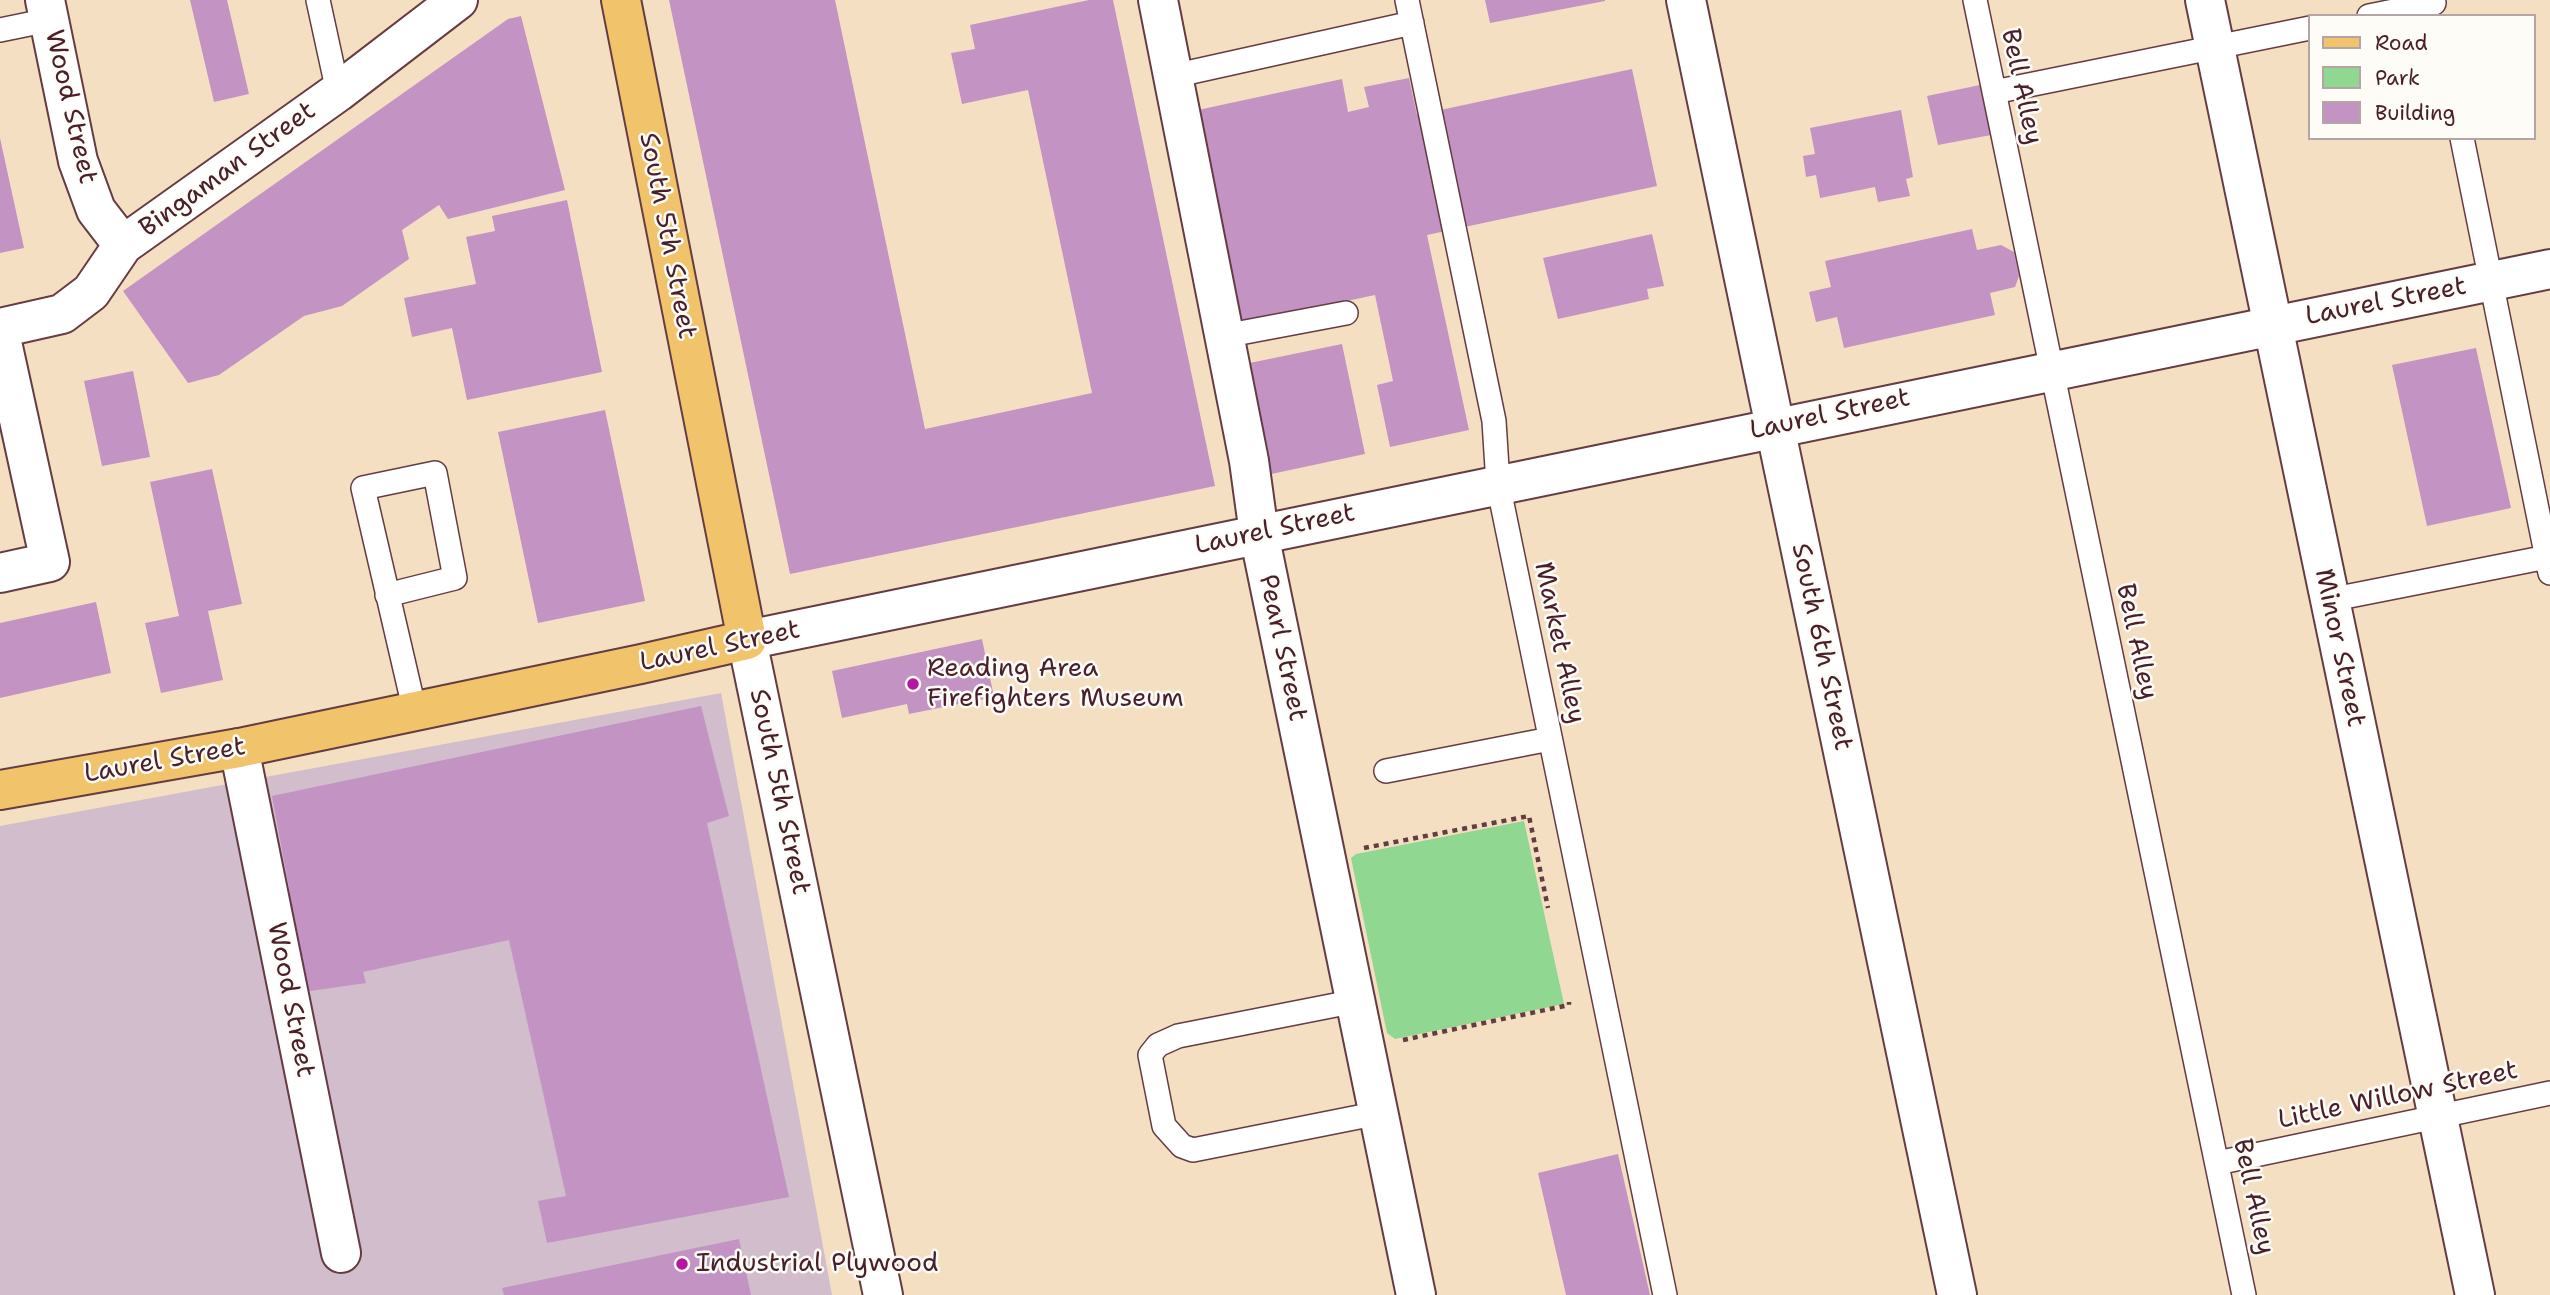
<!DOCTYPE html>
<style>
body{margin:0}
#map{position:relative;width:2550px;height:1295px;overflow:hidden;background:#f5dfc3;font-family:"Shantell Sans",sans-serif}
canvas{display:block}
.legend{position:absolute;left:2308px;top:14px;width:228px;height:126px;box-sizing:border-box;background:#fdfcf7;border:2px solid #b5a4a5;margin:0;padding:9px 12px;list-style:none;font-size:21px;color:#4a1f2b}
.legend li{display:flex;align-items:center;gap:14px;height:35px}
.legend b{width:35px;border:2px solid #b5a4a5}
</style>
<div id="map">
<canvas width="2550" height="1295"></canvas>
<ul class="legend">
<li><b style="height:9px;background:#f1c36a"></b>Road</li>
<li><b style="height:19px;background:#90d792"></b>Park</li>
<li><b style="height:19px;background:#c393c4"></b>Building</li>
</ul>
</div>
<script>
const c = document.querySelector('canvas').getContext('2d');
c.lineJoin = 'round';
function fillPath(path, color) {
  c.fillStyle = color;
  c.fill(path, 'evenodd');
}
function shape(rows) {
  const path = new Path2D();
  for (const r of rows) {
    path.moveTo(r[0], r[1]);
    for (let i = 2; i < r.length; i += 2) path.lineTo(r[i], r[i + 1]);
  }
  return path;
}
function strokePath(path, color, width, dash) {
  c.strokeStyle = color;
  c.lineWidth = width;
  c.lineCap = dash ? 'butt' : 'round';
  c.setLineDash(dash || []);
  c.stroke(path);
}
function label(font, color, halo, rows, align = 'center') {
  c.font = font + ' "Shantell Sans",sans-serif';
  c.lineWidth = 5;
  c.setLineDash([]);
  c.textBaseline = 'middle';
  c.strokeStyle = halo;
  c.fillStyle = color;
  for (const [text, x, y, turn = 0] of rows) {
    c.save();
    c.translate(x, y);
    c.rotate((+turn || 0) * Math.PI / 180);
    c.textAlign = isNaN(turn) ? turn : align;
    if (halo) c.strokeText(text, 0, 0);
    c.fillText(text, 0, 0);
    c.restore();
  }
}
const industrial = shape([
 [721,693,832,1295,0,1295,0,826]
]);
const green = shape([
 [1524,821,1564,1004,1395,1039,1387,1033,1351,858,1356,854]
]);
const building = shape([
 [190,0,227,0,249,94,214,102],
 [669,0,835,0,925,429,1092,393,1028,90,962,104,951,53,975,49,970,25,1089,0,1113,0,1215,486,790,574],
 [1485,0,1605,0,1605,1,1490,23],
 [521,16,565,190,448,219,439,205,402,230,409,259,342,306,304,316,219,375,188,383,123,291,508,19],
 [1632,69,1657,186,1427,235,1469,430,1390,447,1377,385,1393,381,1375,295,1229,326,1184,113,1342,79,1348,112,1369,107,1364,87,1409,78,1417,115],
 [1980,85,1991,135,1938,145,1927,96],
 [1901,110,1913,177,1906,179,1910,196,1878,202,1875,187,1820,198,1816,175,1806,177,1803,156,1815,154,1810,128],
 [0,138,24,248,0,253],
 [567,200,602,372,467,400,452,328,412,337,404,298,476,284,466,237,495,231,492,216],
 [1972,229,1977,250,2001,245,2014,252,2019,276,2015,287,1990,293,1995,315,1844,348,1837,317,1816,322,1809,292,1831,287,1825,261],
 [1652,234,1664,286,1647,289,1649,299,1558,319,1543,258],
 [1342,344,1365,454,1262,476,1240,365],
 [2476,348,2511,508,2427,526,2392,365],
 [133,371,150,457,102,466,84,381],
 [605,410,645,601,538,623,498,432],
 [212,469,242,604,208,611,223,680,161,693,145,623,179,616,150,482],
 [96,602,111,673,0,698,0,623],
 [982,639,994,697,909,714,907,704,842,718,832,671],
 [701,706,729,816,707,823,789,1197,547,1243,538,1201,566,1196,509,940,363,972,366,983,303,992,289,888,272,796],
 [1618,1154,1650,1295,1566,1295,1538,1173],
 [739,1239,751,1295,504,1295,502,1288]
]);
const path = shape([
 [1364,848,1529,816,1548,908],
 [1403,1040,1569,1005,1569,1002]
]);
const service = shape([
 [318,0,338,92],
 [1407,0,1494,421,1498,484,1665,1295],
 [1975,0,2244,1295],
 [2369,16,2434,3],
 [0,30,49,20],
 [1173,76,1412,23],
 [1994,92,2310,28],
 [2462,138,2550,573],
 [1224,336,1346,313],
 [387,595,455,578,435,473,363,488,415,712],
 [2329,600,2547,557],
 [1386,771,1550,739],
 [1356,1001,1178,1036,1158,1045,1150,1055,1164,1126,1182,1146,1193,1150,1379,1113],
 [2217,1163,2550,1093]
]);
const minor = shape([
 [45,0,78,161,96,210,123,245],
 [1158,0,1249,461,1259,534,1416,1295],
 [2205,0,2475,1295],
 [0,328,62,314,91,292,123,245,338,92,458,0],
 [0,333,50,562,0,573],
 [1775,427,1957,1295],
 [239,748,341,1253]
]);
const tertiary = shape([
 [1686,0,1775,427],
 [883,1295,747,640,2550,269]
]);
const primary = shape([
 [0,790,239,748,641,664,747,640,621,0]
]);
const markers = [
 [913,684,7,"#b5179e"],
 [682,1264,7,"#b5179e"]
];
const streetNames = [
 ["Bell Alley",2021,87,78],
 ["Wood Street",70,107,77],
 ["Bingaman Street",228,170,-36],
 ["South 5th Street",667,236,79],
 ["Laurel Street",2386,302,-11],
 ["Laurel Street",1830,415,-12],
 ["Laurel Street",1275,530,-12],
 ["Bell Alley",2136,642,78],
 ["Market Alley",1559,643,78],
 ["Laurel Street",720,647,-12],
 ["South 6th Street",1821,647,78],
 ["Pearl Street",1282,648,78],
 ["Minor Street",2339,648,78],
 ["Laurel Street",165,761,-10],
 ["South 5th Street",779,792,78],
 ["Wood Street",290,1000,79],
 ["Little Willow Street",2398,1096,-12],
 ["Bell Alley",2253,1197,78]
];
const poiNames = [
 ["Reading Area",927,669],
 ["Firefighters Museum",927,699],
 ["Industrial Plywood",696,1264]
];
fillPath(industrial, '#d1bdcb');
fillPath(green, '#90d792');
fillPath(building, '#c393c4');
strokePath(service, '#643c42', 26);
strokePath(minor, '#643c42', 42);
strokePath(tertiary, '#643c42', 42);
strokePath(primary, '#643c42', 42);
strokePath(path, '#643c42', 4.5, [5, 5]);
strokePath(service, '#fff', 23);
strokePath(minor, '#fff', 38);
strokePath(tertiary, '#fff', 38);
strokePath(primary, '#f1c36a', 38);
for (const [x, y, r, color] of markers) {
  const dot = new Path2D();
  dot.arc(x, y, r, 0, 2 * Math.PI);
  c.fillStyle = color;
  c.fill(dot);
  strokePath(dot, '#fdfcf7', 2.5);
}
label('26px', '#4a1f2b', '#fdfcf7', streetNames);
label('26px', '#4a1f2b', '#fdfcf7', poiNames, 'left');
</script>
